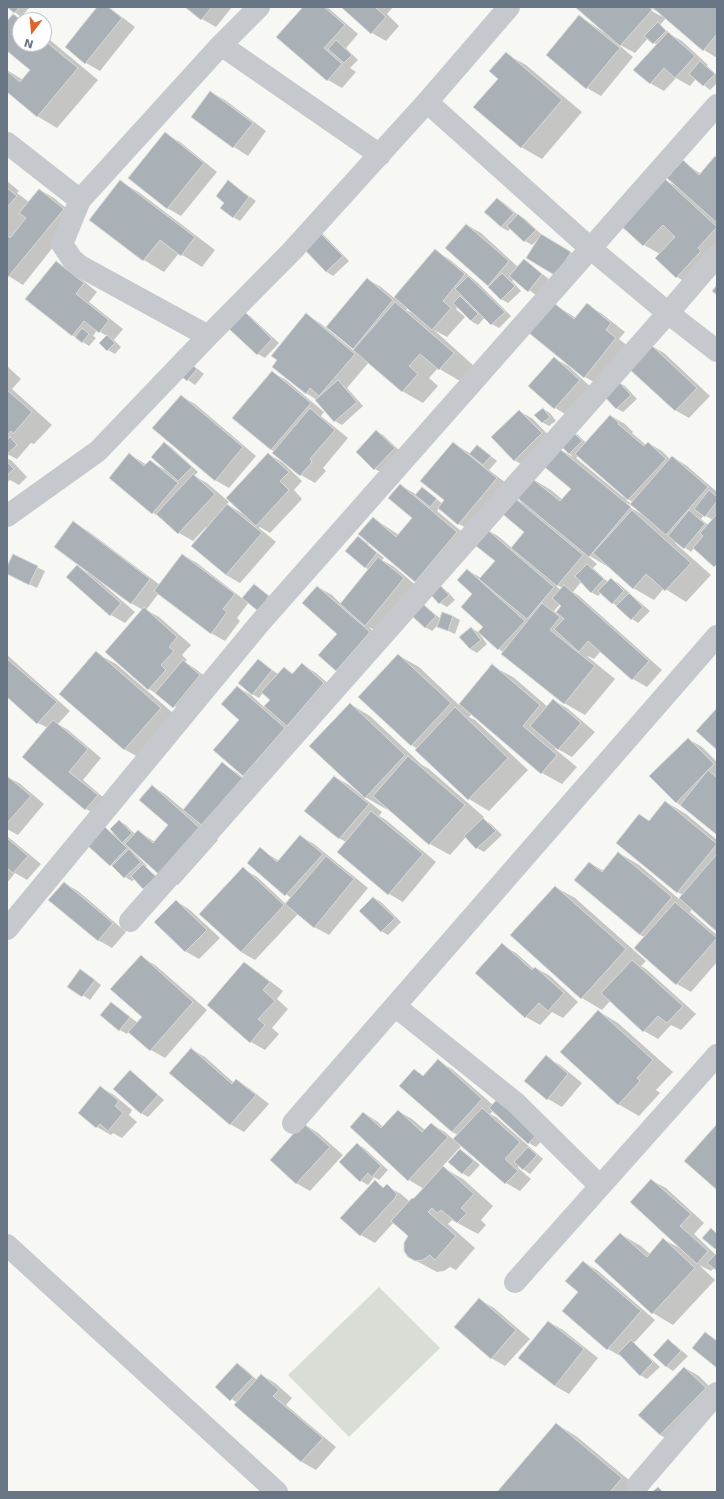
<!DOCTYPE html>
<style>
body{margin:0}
#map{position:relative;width:724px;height:1499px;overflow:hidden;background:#f7f7f4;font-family:"DejaVu Sans",sans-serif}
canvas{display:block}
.frame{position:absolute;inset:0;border:8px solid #677584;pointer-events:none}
.north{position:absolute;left:12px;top:12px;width:40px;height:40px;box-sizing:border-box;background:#fff;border:1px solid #c2c8ce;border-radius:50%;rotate:196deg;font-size:11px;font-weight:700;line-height:16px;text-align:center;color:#677584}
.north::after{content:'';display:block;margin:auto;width:14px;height:18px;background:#de652d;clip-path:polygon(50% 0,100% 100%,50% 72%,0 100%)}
</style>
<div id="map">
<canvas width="724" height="1499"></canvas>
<div class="frame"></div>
<div class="north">N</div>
</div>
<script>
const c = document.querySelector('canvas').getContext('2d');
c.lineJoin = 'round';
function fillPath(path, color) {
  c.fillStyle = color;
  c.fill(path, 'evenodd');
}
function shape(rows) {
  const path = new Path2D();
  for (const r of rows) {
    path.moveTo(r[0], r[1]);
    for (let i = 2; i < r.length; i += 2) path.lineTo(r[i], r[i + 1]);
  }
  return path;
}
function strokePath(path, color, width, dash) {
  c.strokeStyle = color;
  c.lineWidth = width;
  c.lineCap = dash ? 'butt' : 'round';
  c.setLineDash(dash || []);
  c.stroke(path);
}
const green = shape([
 [379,1287,440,1348,349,1437,288,1375]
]);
const shadow = shape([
 [8,7,27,7,29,8,21,17],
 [98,7,109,7,135,27,100,71,86,63],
 [187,7,232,7,216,27,202,19],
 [304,7,327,7,358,34,346,48,358,60,350,68,356,72,342,88,328,80,278,37],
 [343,7,393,7,387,14,399,26,386,41,372,33],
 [577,7,648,7,647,8,662,17,658,12,649,7,717,7,717,58,704,50,666,18,660,25,673,36,682,41,708,65,707,66,717,75,717,83,710,90,696,79,690,86,676,78,664,91,650,83,657,45,648,38,635,53,620,45,620,46,633,57,601,96,587,88,547,55,579,16,593,25,603,32,604,31],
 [13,15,22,20,20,20,20,44,44,44,44,35,98,80,57,128,37,116,7,91,7,70,23,80,31,70,7,50,7,23],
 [506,54,526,65,582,112,542,159,521,147,500,79],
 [211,92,225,100,266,131,248,156,234,147,192,116],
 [165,134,180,142,217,172,181,216,167,208],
 [717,158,717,267,697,289,677,277,660,254,644,245,665,180,678,187,683,162,701,174],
 [7,181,19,191,17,193,29,202,40,190,54,198,77,217,23,285,7,275],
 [120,181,140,193,215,250,202,267,179,253,164,272,144,260,90,220],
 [229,182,256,201,240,221,233,217,225,203],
 [497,199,504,203,518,215,525,219,542,235,585,261,570,284,539,238,532,245,525,241,511,228,508,231,501,227],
 [467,225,481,233,518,267,524,260,549,279,536,295,514,279,512,281,521,291,508,303,501,299,488,285],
 [318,231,324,235,349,261,333,276,327,272,302,246],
 [435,251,449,259,478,283,511,316,499,328,492,324,485,317,478,325,471,321,458,307,456,309,465,317,447,337,434,330,474,366,460,381,438,368,429,378,438,386,423,403,402,391,369,362,347,388,363,406,342,425,335,421,317,400,306,393,306,315,320,323,354,351,355,349,354,348,367,279,381,287,394,298],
 [408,308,413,312,412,313,406,310],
 [56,262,70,270,97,292,89,302,123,329,114,340,121,347,115,354,108,350,107,336,97,330,93,336,96,338,89,346,72,335],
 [554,304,576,318,587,305,601,313,625,332,619,339,629,347,599,385,585,377],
 [243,312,250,316,279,343,265,358,258,354,229,327],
 [650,345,664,353,710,396,689,418,675,410],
 [554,358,568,366,593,389,569,416,555,408,530,386],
 [7,366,21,379,12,389,52,425,34,444,31,443,17,459,7,454],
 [194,366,204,374,195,385,178,373],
 [272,372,286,380,324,412,321,416,348,438,323,468,326,471,315,483,301,475,271,449],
 [618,382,625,386,637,399,623,412,616,408],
 [181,396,195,404,256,456,229,488,215,480],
 [543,409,550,413,556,421,549,426,542,422],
 [519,411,533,419,555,442,528,468,514,460],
 [611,416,625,424,633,432,632,433,646,445,648,443,662,451,671,460,673,457,687,466,717,492,717,567,694,548,691,552,676,541,675,543,711,575,686,602,664,588,654,600,633,588,610,568,590,556,589,557,597,564,593,568,608,582,611,579,618,583,650,611,638,623,632,619,601,593,598,596,591,592,581,582,573,592,578,595,662,670,647,687,633,679,601,651,594,659,588,656,588,657,615,679,585,715,564,703,499,649,480,632,484,627,467,570,481,578,496,561,476,545,440,587,448,592,455,600,447,607,440,603,435,593,415,581,370,543,368,545,384,558,382,560,393,566,418,587,380,633,369,627,383,641,350,678,336,670,339,633,318,587,332,595,341,604,369,570,365,567,358,538,369,544,373,518,399,535,414,518,400,485,417,495,422,488,443,504,446,500,453,443,471,454,484,451,497,461,489,470,510,486,473,532,459,524,439,508,437,511,473,541,484,528,498,536,512,548,526,532,512,497,525,504,531,478,551,490,563,500,572,489,556,447,573,457,560,443,571,431,578,435,586,443],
 [579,455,624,496,623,497,576,458],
 [627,499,633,502,632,504,626,500],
 [627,503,639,510,643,515,626,505],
 [704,515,713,520,708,525,701,519],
 [557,585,563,588,561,590,556,586],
 [560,604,563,606,557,613,554,611],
 [376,431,383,435,401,452,382,473,375,469],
 [164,443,171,447,198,472,194,476,207,483,229,502,227,504,243,514,268,454,282,462,302,481,294,490,302,499,270,533,260,527,259,528,276,542,240,583,226,575,192,546,207,528,206,527,193,541,179,533,163,519,153,513,129,454,147,465,150,461,165,470],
 [7,458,12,461,27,477,19,485,10,480,7,482],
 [74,523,88,531,160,585,183,555,197,563,243,599,254,585,276,601,249,602,237,618,240,621,225,641,211,633,159,593,146,610,159,617,191,645,182,655,187,660,185,662,197,670,214,684,188,715,149,689,106,652,143,610,131,603,99,579,98,580,135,612,125,623,111,615,77,566,88,573,89,572],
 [13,556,45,571,37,588,7,573,7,569],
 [424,606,430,610,441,619,453,616,460,620,455,634,437,626,432,631,425,627],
 [471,628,478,632,487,644,477,653,470,649],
 [96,653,116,664,181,720,145,761,124,749],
 [7,655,70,711,58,724,68,730,101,758,83,780,111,804,100,817,86,809,23,757,48,728,38,723,7,696],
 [398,655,419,667,459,705,492,666,513,677,548,707,553,700,567,708,595,732,572,757,556,748,555,749,577,767,562,784,542,773,472,714,469,717,475,720,528,770,489,811,469,799,417,749,412,745,359,697],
 [258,660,278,674,284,668,294,674,302,664,316,673,338,692,302,733,285,723,299,737,257,783,243,775,241,720,237,687,251,695,264,707,271,700,263,693,259,698,252,694],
 [350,704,370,716,422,765,429,769,484,817,483,819,491,824,502,835,484,852,477,848,466,837,450,855,430,844,388,807,386,809,365,797,364,798,382,812,379,816,386,820,436,862,403,902,389,894,338,852,346,842,339,838,335,777,349,785,362,796,363,795],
 [688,739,702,747,717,762,717,834,676,802],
 [222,764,236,772,256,788,196,821,218,840,178,885,164,877,122,841,147,866,146,867,162,881,151,892,144,888,135,879,132,881,125,877,89,845,105,829,115,835,119,821,126,825,135,834,138,831,155,842,170,825,152,786,166,795,184,810],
 [7,777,19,783,44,804,18,835,7,829],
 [666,802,686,814,717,840,717,931,692,909,690,912,717,935,717,962,691,992,677,984,645,937,640,935,590,863,604,871,619,853,639,865,679,899,683,895,677,892,640,816,650,821],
 [7,836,41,864,27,880,15,873,7,883],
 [300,836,314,844,368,888,329,935,314,927,298,914,255,960,241,952,243,869,257,877,286,904,291,898,248,862,260,849,279,861],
 [64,883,78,891,126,932,112,948,98,940],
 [555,887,575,898,646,961,641,966,646,969,696,1014,681,1030,671,1025,658,1039,644,1031,611,1000,602,1010,582,998,512,935],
 [374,898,381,902,401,922,388,935,381,931],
 [176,901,190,910,220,938,199,959,185,951],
 [502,945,516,953,534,969,536,968,550,976,578,1002,563,1018,552,1012,540,1025,526,1017,477,973],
 [141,957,155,965,207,1010,165,1058,151,1050,129,1031,127,1034,120,1030,111,1003,138,1023,143,1017],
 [244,964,258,972,283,991,277,999,288,1009,272,1028,279,1034,265,1050,251,1042],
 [87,974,101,985,90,1000,69,986],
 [598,1011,618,1023,673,1072,656,1090,660,1093,639,1116,618,1104],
 [191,1049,205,1057,234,1083,236,1080,250,1089,269,1104,244,1132,230,1124],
 [546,1057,560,1065,582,1083,562,1107,548,1099,526,1081],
 [438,1061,452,1069,493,1105,546,1136,536,1147,529,1143,493,1111,490,1114,496,1117,543,1159,530,1174,519,1166,518,1168,531,1179,520,1191,506,1183,462,1145,442,1167,463,1179,493,1206,481,1220,486,1225,478,1234,452,1220,448,1224,475,1248,456,1270,450,1267,444,1271,437,1272,409,1257,409,1235,394,1222,375,1243,361,1235,342,1218,375,1182,385,1188,387,1186,401,1194,410,1202,424,1189,409,1180,351,1127,364,1113,378,1122,383,1127,398,1111,412,1119,425,1130,431,1124,445,1132,454,1140,458,1135,452,1132,414,1070,424,1076],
 [130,1072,137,1076,164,1100,148,1117,141,1113],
 [100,1087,114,1095,132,1110,129,1115,137,1122,122,1138,113,1133,111,1135,97,1127,79,1113],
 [304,1124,318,1133,343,1155,310,1191,296,1183],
 [357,1144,364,1148,388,1170,379,1180,374,1177,368,1185,361,1181],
 [460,1150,467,1154,480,1165,469,1177,462,1173],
 [651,1180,666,1188,704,1223,694,1234,716,1255,717,1254,717,1270,714,1268,711,1271,699,1265,715,1280,673,1325,653,1313,595,1261,620,1234,641,1246,650,1254,664,1240,682,1249],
 [583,1262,597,1270,655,1320,634,1343,660,1367,647,1379,640,1375,622,1357,608,1349,580,1292],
 [480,1300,494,1308,530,1339,505,1366,491,1358],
 [549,1322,563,1330,598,1358,569,1394,555,1386],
 [668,1341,675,1345,688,1356,673,1371,667,1367,655,1355],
 [237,1364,244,1368,257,1380,261,1375,275,1383,292,1398,286,1405,336,1447,316,1470,302,1462,235,1405,237,1403,217,1387],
 [685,1368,699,1376,717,1394,674,1443,660,1435],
 [556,1424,576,1436,641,1490,640,1492,498,1492]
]);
const building = shape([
 [7,7,20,7,14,13,7,7],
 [97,7,108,7,122,18,85,64,65,47,97,7],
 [185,7,212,7,201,20,185,7],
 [303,7,324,7,345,25,324,48,342,64,327,81,276,37,303,7],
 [341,7,375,7,386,17,371,34,341,7],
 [575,7,650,7,652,10,620,46,575,7],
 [652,7,717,7,717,34,703,51,652,7],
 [13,14,21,20,20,44,44,44,44,40,78,68,37,117,7,92,7,71,20,82,30,70,7,51,7,21,13,14],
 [579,15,620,48,586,89,546,55,579,15],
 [658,22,666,31,653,44,644,36,658,22],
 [668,32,695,56,675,78,664,68,650,84,633,70,668,32],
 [336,40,352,55,344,63,328,49,336,40],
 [506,52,562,100,521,148,473,107,498,79,489,71,506,52],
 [700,61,715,74,703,86,689,74,700,61],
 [210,91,253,123,233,148,191,117,210,91],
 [165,132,204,163,167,209,128,178,165,132],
 [715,156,717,158,717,223,667,178,683,160,699,175,715,156],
 [664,178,717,227,698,248,701,251,676,278,655,258,675,237,663,225,643,246,620,225,664,178],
 [120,180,195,237,181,256,160,240,143,261,89,220,120,180],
 [228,180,249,197,233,218,220,208,224,203,216,196,228,180],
 [7,188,17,196,7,207,7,188],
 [39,189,64,209,8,277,7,276,7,235,10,238,26,218,19,213,39,189],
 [497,198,514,213,501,227,484,212,497,198],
 [518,214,536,230,524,242,507,226,518,214],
 [466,224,509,261,488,286,445,248,466,224],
 [317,230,343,256,326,272,301,246,317,230],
 [541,234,571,252,556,276,526,258,541,234],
 [435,249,465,274,443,301,451,308,432,330,394,297,435,249],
 [524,259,542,274,528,292,509,276,524,259],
 [56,261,84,283,76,294,109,320,99,333,84,321,72,336,25,299,56,261],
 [502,273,515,286,501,300,488,287,502,273],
 [468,276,505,312,491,325,455,289,468,276],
 [367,278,393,300,353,349,326,327,367,278],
 [717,285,717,295,712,291,717,285],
 [460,296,478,314,471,321,453,303,460,296],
 [395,302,454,353,439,370,420,354,409,366,418,374,402,392,353,350,395,302],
 [554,303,574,319,587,303,611,323,606,330,616,338,584,378,529,333,554,303],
 [243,310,272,339,257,355,227,327,243,310],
 [306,313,355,354,319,396,310,388,306,394,272,367,277,360,271,356,306,313],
 [82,328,89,334,82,343,75,337,82,328],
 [107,335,115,343,107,351,99,343,107,335],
 [650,344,697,388,675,411,627,367,650,344],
 [554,357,580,380,554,409,528,386,554,357],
 [187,361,197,369,187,381,177,373,187,361],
 [272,371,311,403,271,450,232,418,272,371],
 [338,380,357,402,334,422,315,400,338,380],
 [618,381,631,395,616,409,603,395,618,381],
 [7,390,32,412,13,434,11,431,7,435,7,390],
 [181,395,243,447,215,481,152,428,181,395],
 [310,408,335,430,310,459,312,462,300,476,272,453,310,408],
 [543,408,550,417,542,423,534,415,543,408],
 [519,410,542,433,514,461,491,437,519,410],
 [610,415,619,423,618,424,644,446,648,442,666,459,628,500,575,454,610,415],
 [376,430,395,448,374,470,356,452,376,430],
 [571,430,582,441,569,454,558,443,571,430],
 [10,437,17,445,7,454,7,440,10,437],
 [164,442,192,467,178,481,151,457,164,442],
 [453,442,497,478,458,525,438,508,444,500,420,481,453,442],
 [477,445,491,456,483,465,469,454,477,445],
 [556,446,631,507,589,557,515,496,530,477,560,501,571,489,541,464,556,446],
 [129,453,144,466,150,460,178,483,152,514,109,478,129,453],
 [268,453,289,472,280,481,289,490,256,526,226,498,268,453],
 [672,456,708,487,666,535,630,504,672,456],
 [7,462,14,469,7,475,7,462],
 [193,474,215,494,178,534,156,514,193,474],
 [400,484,457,532,415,582,358,534,373,517,396,537,412,518,388,498,400,484],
 [422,487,437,499,430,507,415,495,422,487],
 [709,490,717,497,717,501,705,517,694,509,709,490],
 [511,495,583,555,557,586,511,548,524,532,499,511,511,495],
 [227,504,262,533,226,575,191,546,227,504],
 [632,510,691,563,665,591,646,574,633,589,593,553,632,510],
 [689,510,705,524,684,549,668,536,689,510],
 [717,514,717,564,714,567,693,548,703,536,700,533,717,514],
 [73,521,150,579,131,604,54,547,73,521],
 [484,527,554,587,527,619,479,579,495,561,471,542,484,527],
 [358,536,377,553,365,568,345,551,358,536],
 [13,554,38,566,29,585,7,574,7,566,13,554],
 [182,554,235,594,223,609,227,612,211,634,154,591,182,554],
 [378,557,404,578,365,626,340,604,378,557],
 [587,564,604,579,591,593,575,576,587,564],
 [77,565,121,603,110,616,66,577,77,565],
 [467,569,525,621,498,650,478,632,483,627,461,607,472,594,457,580,467,569],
 [611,578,624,591,612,604,598,591,611,578],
 [254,584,269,596,258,611,242,598,254,584],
 [564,585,649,661,632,680,588,641,579,652,554,629,564,619,556,612,561,606,552,598,564,585],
 [317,586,370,632,336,671,318,655,337,634,302,603,317,586],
 [441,586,449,595,439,604,431,595,441,586],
 [629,593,643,607,631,620,616,606,629,593],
 [542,603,560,617,550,630,595,666,564,704,501,654,542,603],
 [423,604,436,616,425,628,412,616,423,604],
 [144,607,177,637,169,647,174,651,161,665,166,670,148,690,105,652,144,607],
 [442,612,453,616,448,631,437,627,442,612],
 [471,627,481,640,470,649,459,637,471,627],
 [96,651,161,708,124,750,59,694,96,651],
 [398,654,451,703,411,746,358,697,398,654],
 [7,659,57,702,37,724,7,697,7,659],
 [258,659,272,670,252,695,238,683,258,659],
 [183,660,200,675,173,708,155,693,183,660],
 [302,663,324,683,287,726,264,706,270,700,261,692,284,667,292,674,302,663],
 [492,664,540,705,523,726,557,755,541,774,459,704,492,664],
 [237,686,285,728,243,776,213,750,239,720,221,704,237,686],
 [553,699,581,723,558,750,530,726,553,699],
 [350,703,405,755,365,798,309,746,350,703],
 [455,707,508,758,468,800,415,750,455,707],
 [717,708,717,750,696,731,717,708],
 [53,720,88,749,69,772,98,795,85,810,22,757,53,720],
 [688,738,714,764,676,803,649,776,688,738],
 [408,756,465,805,429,845,373,796,408,756],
 [222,762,243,779,204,827,183,810,222,762],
 [708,770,717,778,717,835,680,805,708,770],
 [7,776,31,796,7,823,7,776],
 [334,776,369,804,339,839,304,811,334,776],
 [152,785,204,832,163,878,125,844,138,830,153,843,168,825,139,800,152,785],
 [665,801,717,844,677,893,616,843,639,814,649,821,665,801],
 [371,811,423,854,388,895,337,852,371,811],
 [483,818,496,831,476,849,464,836,483,818],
 [119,820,132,833,122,843,110,829,119,820],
 [105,827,127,848,110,866,87,845,105,827],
 [300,835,323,854,285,896,247,863,260,847,277,862,300,835],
 [7,838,28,856,13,873,7,868,7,838],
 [129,849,141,862,124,878,112,866,129,849],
 [618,852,672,897,640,935,574,880,589,862,602,872,618,852],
 [717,854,717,932,679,898,717,854],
 [326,856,354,879,314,928,285,904,326,856],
 [143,864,156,877,143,889,131,876,143,864],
 [243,867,284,905,241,952,199,914,243,867],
 [64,882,113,923,98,941,48,900,64,882],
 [555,886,626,949,581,999,510,935,555,886],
 [373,897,395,918,381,932,359,911,373,897],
 [176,900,207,930,185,952,154,922,176,900],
 [675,902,717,938,676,985,634,948,675,902],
 [502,943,532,970,535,967,564,993,548,1011,539,1003,525,1018,475,973,502,943],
 [141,955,193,1002,150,1051,128,1032,142,1017,110,989,141,955],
 [632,960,683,1006,667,1023,658,1016,643,1032,601,993,632,960],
 [244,962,270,982,263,990,275,1001,258,1019,265,1025,250,1043,207,1005,244,962],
 [80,969,95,980,82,997,67,987,80,969],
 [111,1002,130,1017,119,1031,100,1015,111,1002],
 [598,1010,653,1060,637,1078,640,1081,618,1105,560,1052,598,1010],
 [191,1048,232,1084,236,1079,256,1095,230,1125,169,1073,191,1048],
 [546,1055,568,1074,547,1100,524,1081,546,1055],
 [438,1059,482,1099,452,1132,399,1086,414,1069,423,1076,438,1059],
 [130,1070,158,1095,141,1114,113,1089,130,1070],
 [100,1086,119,1101,115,1106,123,1113,108,1131,100,1124,96,1128,78,1113,100,1086],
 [501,1095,540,1131,528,1144,489,1108,501,1095],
 [482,1108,520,1142,505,1159,518,1171,505,1184,453,1139,482,1108],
 [398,1110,422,1132,431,1123,448,1137,408,1181,350,1127,363,1112,381,1128,398,1110],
 [303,1123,330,1147,296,1184,270,1160,303,1123],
 [717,1124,717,1190,684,1161,717,1124],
 [357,1143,381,1166,372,1177,368,1173,360,1182,339,1162,357,1143],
 [528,1147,537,1155,523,1170,514,1162,528,1147],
 [460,1149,474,1161,462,1174,448,1162,460,1149],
 [443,1166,474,1194,461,1208,467,1213,457,1223,441,1210,437,1213,432,1208,428,1212,456,1236,435,1260,430,1255,423,1260,415,1261,408,1257,404,1251,404,1243,408,1236,391,1221,412,1198,413,1199,417,1195,443,1166],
 [651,1179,691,1214,680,1226,708,1251,697,1264,630,1202,651,1179],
 [375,1180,383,1188,387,1184,397,1194,395,1198,360,1236,340,1218,375,1180],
 [711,1228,717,1234,717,1248,715,1249,702,1238,711,1228],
 [620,1233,647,1257,663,1238,695,1268,652,1314,594,1261,620,1233],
 [717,1253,717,1271,707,1263,717,1253],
 [583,1261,641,1311,607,1350,562,1311,578,1292,565,1281,583,1261],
 [479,1298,516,1330,491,1359,454,1327,479,1298],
 [548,1321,584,1349,555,1386,518,1358,548,1321],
 [705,1332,717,1341,717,1368,692,1348,705,1332],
 [668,1339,681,1351,666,1367,653,1355,668,1339],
 [631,1340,653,1362,640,1376,618,1353,631,1340],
 [237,1363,253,1377,230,1401,215,1387,237,1363],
 [684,1367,706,1388,660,1435,638,1415,684,1367],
 [261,1374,279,1390,273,1396,323,1438,301,1462,234,1405,261,1374],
 [556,1423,622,1478,610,1492,497,1492,556,1423],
 [658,1487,663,1492,652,1492,658,1487]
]);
const minor = shape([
 [221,45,259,7],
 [427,102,590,248,668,313,717,351],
 [7,143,80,200],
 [208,336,80,266,72,259,62,244,80,200,221,45,380,155],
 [7,516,98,451,208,336,292,251,427,102,509,7],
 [130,921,668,313,717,256],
 [7,929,259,624,717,105],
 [395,1006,516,1103,600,1186],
 [293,1123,717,636],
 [7,1245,277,1492],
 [515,1282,717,1055],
 [637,1486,717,1393]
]);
fillPath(green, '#d8ded5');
fillPath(shadow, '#0003');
fillPath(building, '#aab1b6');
strokePath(building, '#d8d9d7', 1);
strokePath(minor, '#c5c8cc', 22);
</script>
